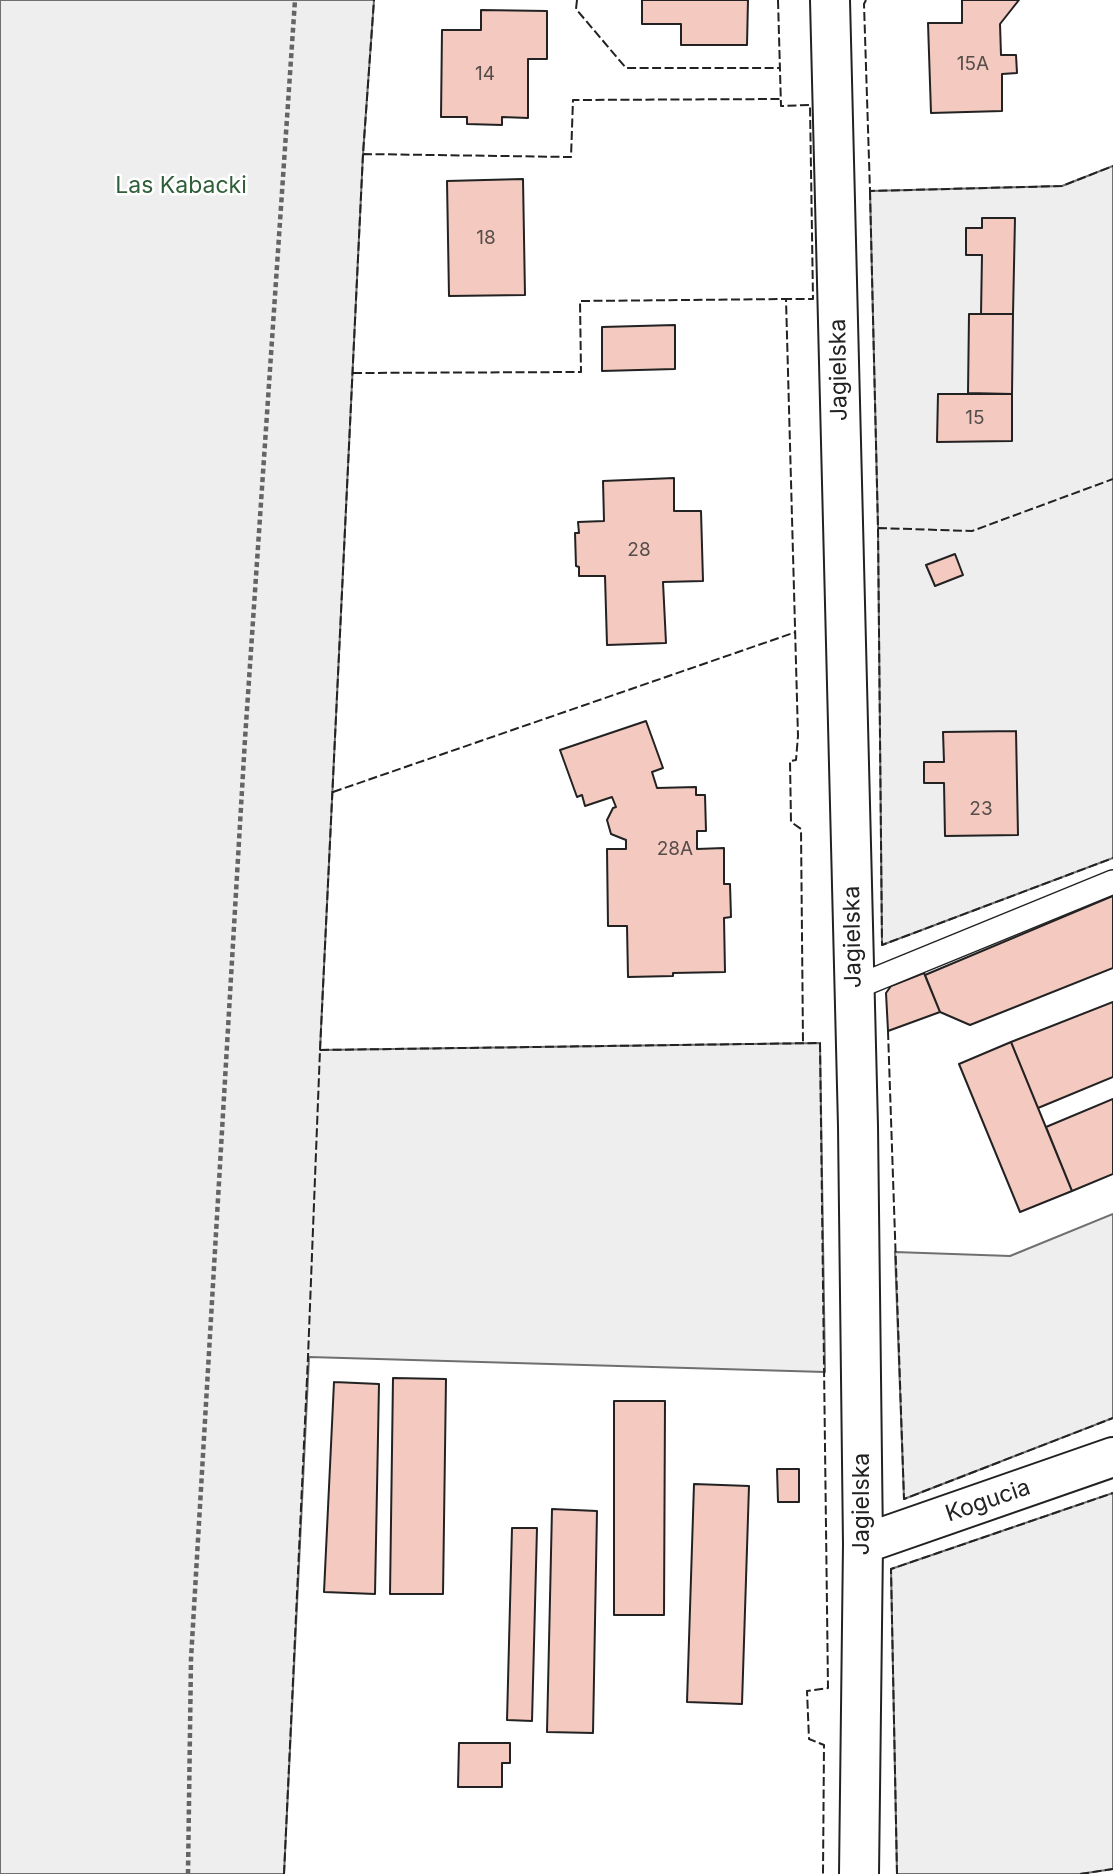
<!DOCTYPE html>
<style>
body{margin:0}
canvas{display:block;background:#fff}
</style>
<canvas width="1113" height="1874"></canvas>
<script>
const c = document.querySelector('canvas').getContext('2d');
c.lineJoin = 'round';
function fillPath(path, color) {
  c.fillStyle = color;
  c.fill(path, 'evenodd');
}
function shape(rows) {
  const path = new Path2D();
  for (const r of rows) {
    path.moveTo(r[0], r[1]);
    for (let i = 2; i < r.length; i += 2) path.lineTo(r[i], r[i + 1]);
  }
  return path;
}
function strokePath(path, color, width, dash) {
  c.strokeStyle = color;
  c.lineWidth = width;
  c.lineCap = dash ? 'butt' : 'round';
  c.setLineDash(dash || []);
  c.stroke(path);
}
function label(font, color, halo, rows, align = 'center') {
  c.font = font + ' Inter,sans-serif';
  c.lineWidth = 5;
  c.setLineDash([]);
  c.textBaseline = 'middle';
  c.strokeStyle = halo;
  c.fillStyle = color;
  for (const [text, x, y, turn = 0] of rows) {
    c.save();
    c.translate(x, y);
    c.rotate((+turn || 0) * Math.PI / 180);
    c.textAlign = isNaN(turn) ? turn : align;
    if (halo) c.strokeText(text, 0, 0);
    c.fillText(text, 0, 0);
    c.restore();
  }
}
const green = shape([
 [0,0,374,0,363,154,320,1050,820,1043,825,1372,309,1357,284,1874,0,1874,0,0],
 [1113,166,1113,858,882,945,878,528,870,191,1062,186,1113,166],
 [1113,1214,1113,1418,904,1499,895,1252,1010,1256,1113,1214],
 [1113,1493,1113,1869,1080,1874,897,1874,891,1569,1113,1493]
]);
const building = shape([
 [642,0,748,0,747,45,681,45,681,24,642,24,642,0],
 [962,0,1019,0,1000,24,1001,55,1016,55,1017,73,1002,74,1002,111,931,113,928,23,962,23,962,0],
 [481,10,547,11,547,59,528,59,528,118,502,117,502,125,467,124,467,117,441,117,442,30,481,30,481,10],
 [523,179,525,295,449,296,447,181,523,179],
 [982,218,1015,218,1013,314,981,314,982,255,966,255,966,228,982,228,982,218],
 [969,314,1013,314,1012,394,968,393,969,314],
 [675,325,675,369,602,371,602,327,675,325],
 [938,394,1012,394,1012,441,937,442,938,394],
 [674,478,674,511,701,511,703,581,663,582,666,643,607,645,605,576,579,576,579,567,576,566,575,533,579,533,578,522,604,521,603,481,674,478],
 [955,554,963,575,935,586,926,565,955,554],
 [646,721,663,768,652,772,657,788,696,787,696,795,705,795,706,831,697,831,697,849,724,848,724,884,730,884,731,917,724,918,725,972,673,973,673,976,628,977,627,926,608,926,607,849,626,849,626,840,611,834,607,820,613,808,616,807,612,797,585,806,582,795,577,797,560,750,646,721],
 [1016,731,1018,835,945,836,944,783,924,783,924,762,944,762,943,732,1016,731],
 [1113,896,1113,968,970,1025,940,1012,925,975,1113,896],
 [924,973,940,1012,888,1031,886,993,891,986,924,973],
 [1113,1002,1113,1077,1038,1108,1011,1042,1113,1002],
 [1011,1042,1072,1191,1020,1212,959,1064,1011,1042],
 [1113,1099,1113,1174,1072,1191,1046,1127,1113,1099],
 [393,1378,446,1379,443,1594,390,1594,393,1378],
 [334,1382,379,1384,375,1594,324,1592,334,1382],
 [614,1401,665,1401,664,1615,614,1615,614,1401],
 [777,1469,799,1469,799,1502,778,1502,777,1469],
 [694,1484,749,1486,742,1704,687,1702,694,1484],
 [552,1509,597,1511,593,1733,547,1732,552,1509],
 [512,1528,537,1528,532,1721,507,1720,512,1528],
 [459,1743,510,1743,510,1763,502,1763,502,1787,458,1787,459,1743]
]);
const path = shape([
 [188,1874,191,1659,245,739,295,0]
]);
const service = shape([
 [854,988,1113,882]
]);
const minor = shape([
 [830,0,858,1126,863,1544,859,1874],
 [863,1544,1113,1457]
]);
const fence = shape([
 [577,0,576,9,626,68,780,68],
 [778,0,781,106,810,105,813,299,786,299,798,736,796,760,790,761,791,822,801,829,803,1042],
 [866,0,864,4,870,191,1062,186,1113,166],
 [363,154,571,157,573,100,781,99],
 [870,191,878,528,882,945,1113,858],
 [353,373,581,372,580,301,786,299],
 [878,528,972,531,1113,479],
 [333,792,796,632],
 [888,1031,904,1499,1113,1418],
 [320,1050,820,1043,828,1688,807,1691,809,1739,824,1745,823,1874],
 [284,1874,308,1357,320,1050,363,154,374,0],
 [897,1874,891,1569,1113,1493],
 [1080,1874,1113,1869]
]);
const numberNames = [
 ["15A",973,64],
 ["14",485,74],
 ["18",486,238],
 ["15",975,418],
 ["28",639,550],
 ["23",981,809],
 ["28A",675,849]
];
const parkNames = [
 ["Las Kabacki",181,186]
];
const streetNames = [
 ["Jagielska",839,370,-91],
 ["Jagielska",853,937,-91],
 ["Kogucia",988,1501,-19],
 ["Jagielska",862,1504,-90]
];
fillPath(green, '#eee');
strokePath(green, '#6f6f6f', 2);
fillPath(building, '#f3c9c0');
strokePath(building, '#222', 2);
strokePath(service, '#222', 26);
strokePath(minor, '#222', 42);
strokePath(path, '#646464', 4.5, [5, 3.5]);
strokePath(service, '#fff', 23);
strokePath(minor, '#fff', 38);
strokePath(fence, '#222', 2, [9, 3.5]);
label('19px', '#564c4a', null, numberNames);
label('23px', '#2f5e38', '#fff', parkNames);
label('23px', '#222', '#fff', streetNames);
</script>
